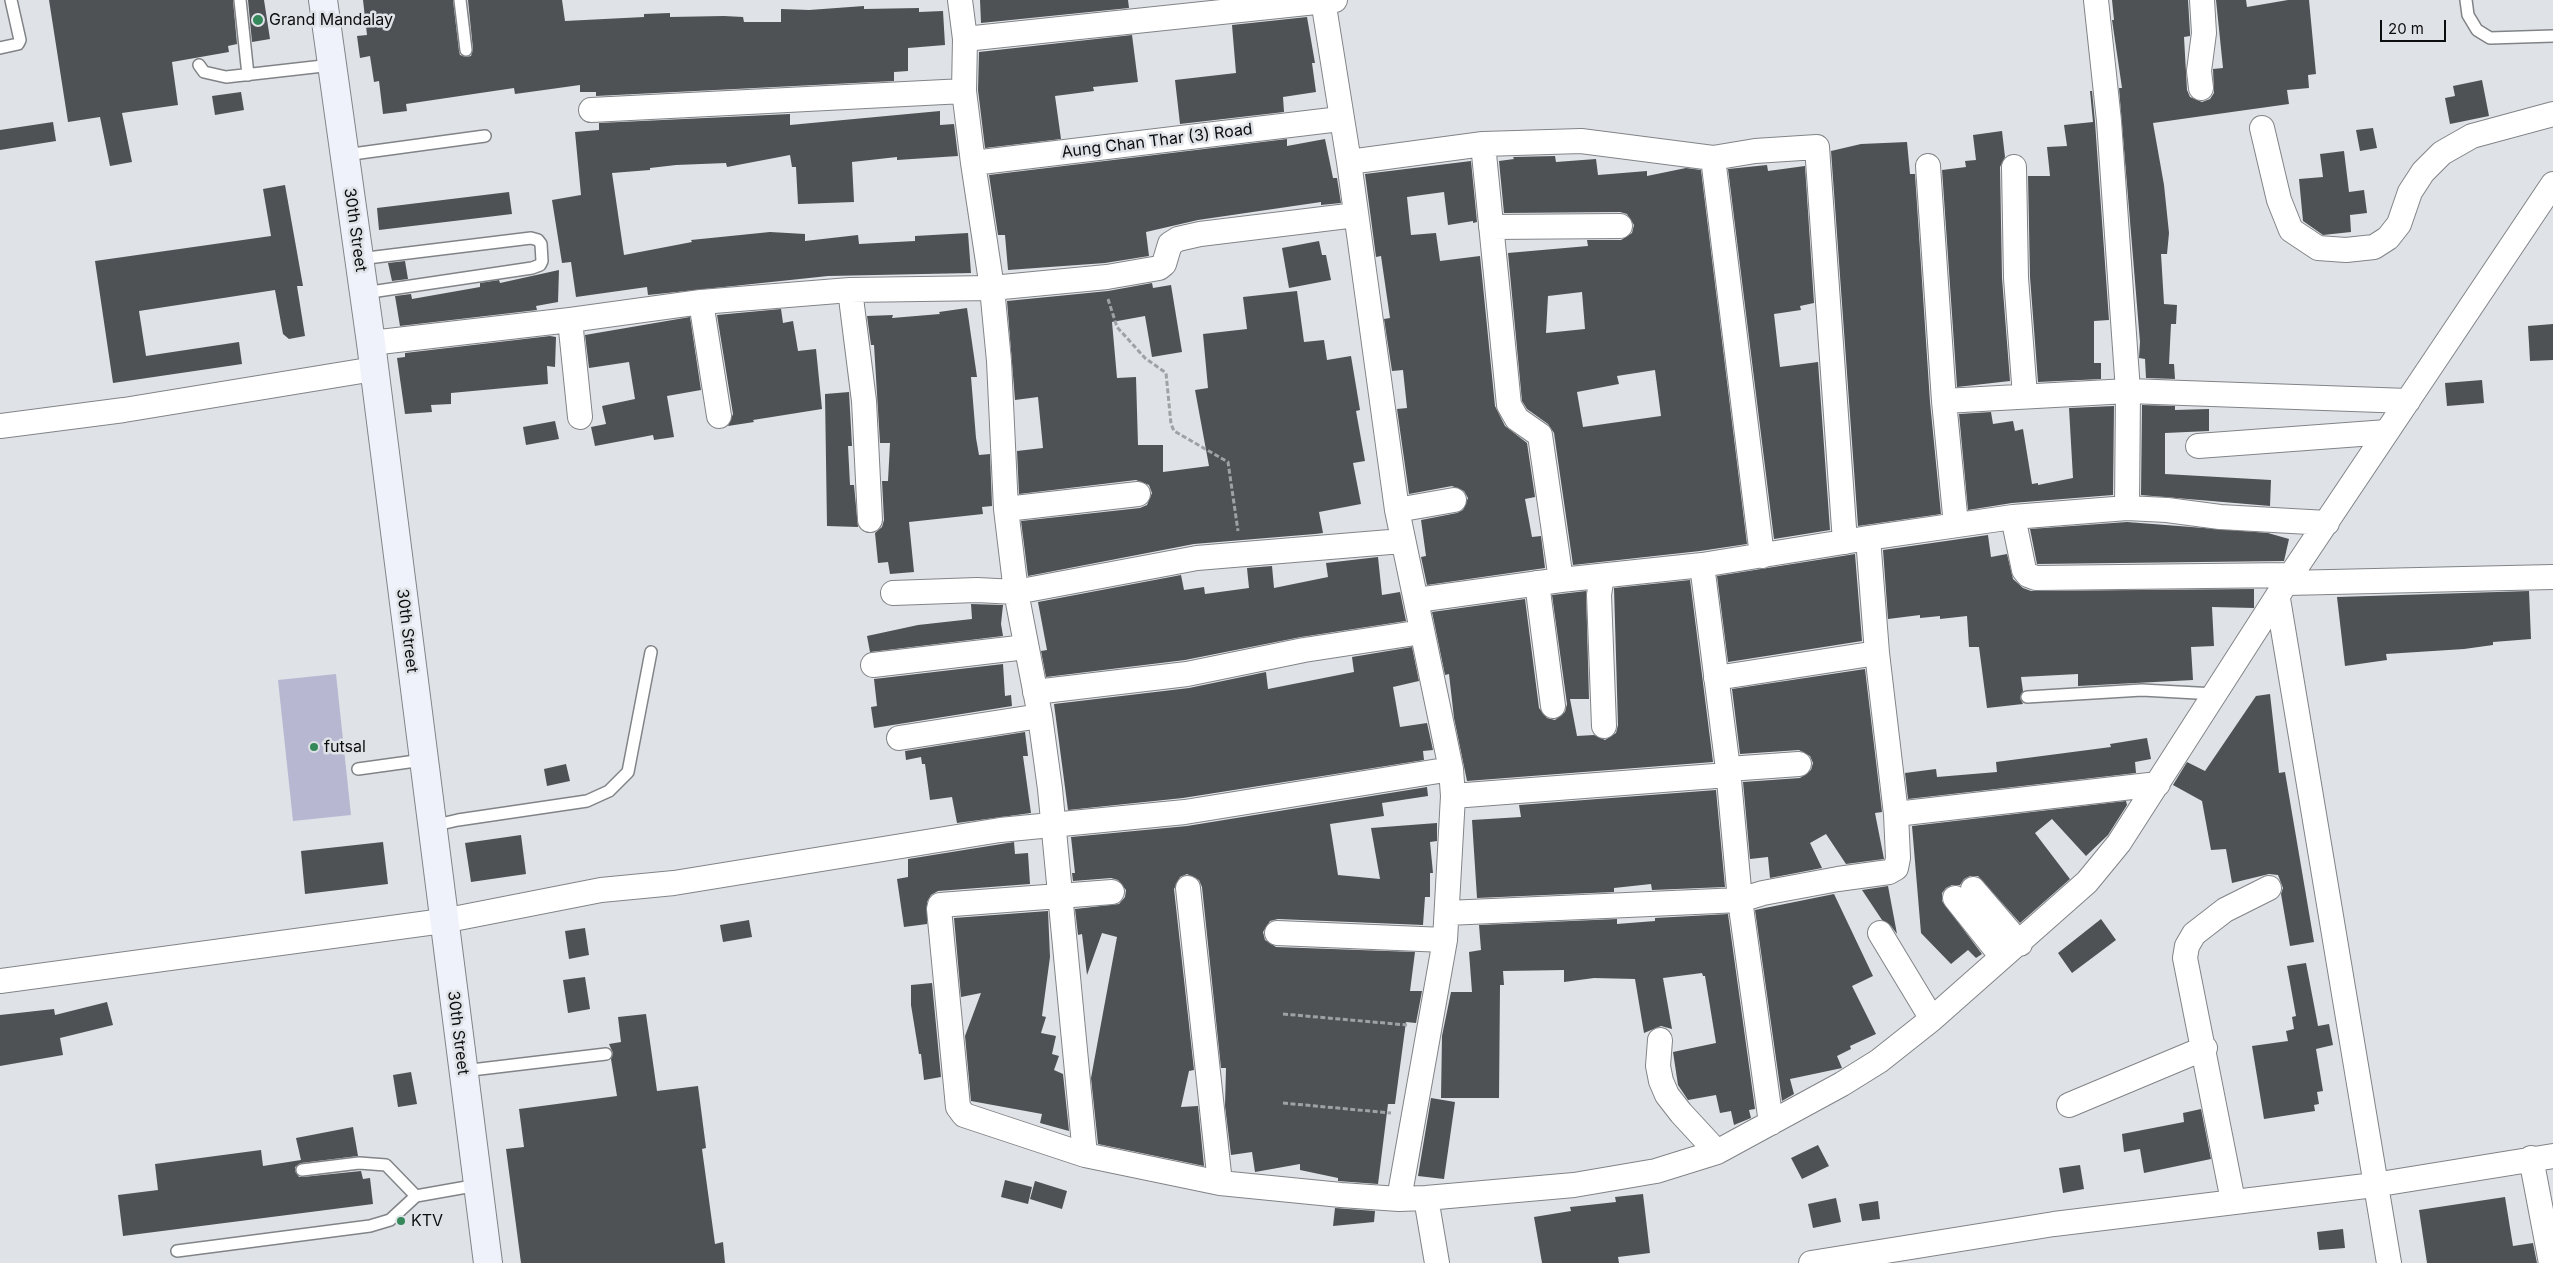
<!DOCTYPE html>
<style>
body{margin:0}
#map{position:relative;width:2553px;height:1263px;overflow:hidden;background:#dfe2e6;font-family:Inter,sans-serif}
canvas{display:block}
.scale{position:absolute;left:2380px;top:20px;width:66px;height:22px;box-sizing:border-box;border:2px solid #0c0d0e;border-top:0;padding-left:6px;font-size:15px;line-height:18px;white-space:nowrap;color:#0c0d0e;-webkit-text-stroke:4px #dfe2e6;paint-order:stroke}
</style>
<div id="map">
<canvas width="2553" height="1263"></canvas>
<div class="scale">20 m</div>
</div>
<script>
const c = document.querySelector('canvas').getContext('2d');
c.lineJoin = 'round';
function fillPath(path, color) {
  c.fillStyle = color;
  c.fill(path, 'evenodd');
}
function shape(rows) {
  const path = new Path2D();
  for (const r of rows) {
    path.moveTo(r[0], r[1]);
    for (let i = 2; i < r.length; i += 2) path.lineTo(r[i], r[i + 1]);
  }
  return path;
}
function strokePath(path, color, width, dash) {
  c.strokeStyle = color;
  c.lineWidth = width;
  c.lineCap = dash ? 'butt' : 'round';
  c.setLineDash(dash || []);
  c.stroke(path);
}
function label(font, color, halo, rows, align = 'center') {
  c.font = font + ' Inter,sans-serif';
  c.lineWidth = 5;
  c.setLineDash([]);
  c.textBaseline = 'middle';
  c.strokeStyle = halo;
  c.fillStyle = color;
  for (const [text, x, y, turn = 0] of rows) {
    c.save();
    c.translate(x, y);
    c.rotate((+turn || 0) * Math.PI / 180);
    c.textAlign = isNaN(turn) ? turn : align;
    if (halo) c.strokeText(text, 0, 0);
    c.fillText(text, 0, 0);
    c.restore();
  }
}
const green = shape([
 [336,674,351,815,293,821,278,680]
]);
const building = shape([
 [49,0,233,0,237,44,228,46,229,52,172,62,178,105,122,113,132,162,110,166,100,117,68,122],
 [248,0,264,0,270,39,252,42],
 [363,0,453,0,459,51,460,55,466,57,471,56,473,49,468,0,562,0,565,21,644,17,644,14,670,13,670,17,724,16,743,17,744,22,781,22,781,9,809,10,864,6,864,9,919,8,919,12,943,11,945,45,908,48,908,71,894,72,894,81,596,96,596,92,580,92,580,85,515,94,514,88,406,104,407,111,383,114,379,81,374,82,370,56,360,58,357,36,367,35],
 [980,0,1128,0,1129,8,981,23],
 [2112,0,2188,0,2190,33,2190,36,2184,37,2187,90,2190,97,2202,102,2210,99,2214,93,2213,69,2223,68,2216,0,2246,0,2247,7,2288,0,2309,0,2316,74,2308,75,2309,88,2287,90,2289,104,2153,123,2164,185,2169,233,2167,254,2161,254,2164,304,2177,305,2176,324,2171,324,2169,364,2174,364,2175,379,2146,378,2145,359,2139,358,2140,342,2119,88,2122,88,2112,20,2114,20],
 [1307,17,1315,63,1312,63,1316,92,1283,97,1284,112,1180,124,1175,80,1236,73,1232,25],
 [1132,35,1138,82,1093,87,1094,91,1055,96,1061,139,985,148,978,90,979,52],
 [2482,80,2489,116,2450,124,2445,98,2455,96,2453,86],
 [2090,91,2092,91,2095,122,2109,320,2094,321,2094,363,2101,363,2101,379,2038,382,2030,277,2028,176,2050,176,2047,147,2067,146,2064,125,2093,122],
 [241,92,244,110,215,115,212,96],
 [940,111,940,125,954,124,958,156,897,160,897,157,852,162,854,202,798,204,796,167,792,167,790,155,727,167,726,163,676,165,650,168,650,170,612,173,624,255,692,242,691,240,770,232,805,234,805,241,858,235,859,244,915,241,915,236,968,233,971,273,828,276,648,295,647,287,576,297,571,262,562,263,552,200,581,195,575,132,599,130,599,123,790,114,790,125],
 [53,122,56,141,0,150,0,130],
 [2373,128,2377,148,2360,151,2356,130],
 [2002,131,2005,157,2000,167,2002,278,2010,381,1957,387,1942,170,1966,167,1965,161,1976,160,1973,135],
 [1287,139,1287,146,1325,139,1333,178,1337,178,1341,203,1321,205,1321,202,1198,220,1146,232,1149,256,1105,263,1008,270,1005,235,998,235,989,175],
 [1907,142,1910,174,1915,174,1930,402,1941,514,1858,526,1831,151,1861,144],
 [2344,151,2349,192,2364,190,2367,213,2350,215,2351,232,2323,235,2303,221,2299,179,2323,177,2320,154],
 [1555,156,1556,162,1596,159,1598,175,1647,171,1647,176,1686,168,1701,170,1747,544,1700,551,1573,565,1554,433,1548,424,1527,409,1522,401,1508,253,1588,246,1587,240,1621,240,1632,233,1634,225,1627,214,1620,212,1504,213,1499,161,1514,159,1513,157],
 [1582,292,1585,329,1546,333,1548,296],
 [1655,370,1661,416,1583,427,1577,392,1619,384,1617,376],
 [1471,161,1477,222,1473,223,1473,221,1448,225,1444,192,1407,197,1411,235,1436,233,1440,261,1480,256,1495,406,1505,426,1527,443,1535,497,1525,499,1532,537,1541,536,1545,568,1427,585,1421,557,1426,556,1421,520,1457,513,1463,510,1468,498,1464,491,1452,486,1409,494,1397,409,1407,408,1403,370,1392,371,1384,319,1390,318,1381,256,1376,257,1365,174],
 [1767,165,1768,171,1805,166,1814,303,1800,306,1801,310,1774,314,1780,367,1818,362,1830,530,1774,539,1728,169],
 [285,185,303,286,297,286,305,336,289,339,283,334,275,290,139,311,146,356,239,342,242,364,113,383,95,261,271,236,263,189],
 [509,192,512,214,379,230,377,208],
 [1319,241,1322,255,1326,255,1331,280,1289,288,1282,248],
 [405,261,408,279,392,281,388,263],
 [559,270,558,302,536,306,537,310,400,326,395,296,411,294,412,299,480,287,480,283,499,280,500,283],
 [1152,283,1153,288,1171,285,1182,352,1152,357,1145,316,1112,322,1117,378,1136,377,1138,445,1163,445,1163,472,1209,466,1195,390,1208,388,1203,334,1247,329,1243,297,1297,291,1304,342,1324,340,1327,360,1351,356,1360,410,1356,411,1365,461,1353,463,1361,504,1319,512,1323,533,1315,534,1194,544,1028,576,1021,521,1140,508,1147,505,1152,493,1149,485,1136,480,1019,494,1017,451,1043,448,1038,397,1015,400,1007,301,1108,291],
 [967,308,977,377,971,377,976,438,979,455,990,454,992,506,982,507,983,514,909,522,914,572,890,574,888,562,878,563,875,533,882,527,884,520,882,481,888,481,890,443,880,443,874,345,871,345,867,316,893,315,892,318,940,314,939,312],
 [781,309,783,323,793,321,798,351,816,349,822,409,753,420,754,422,728,426,733,414,717,315],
 [690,317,701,390,667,396,674,437,654,440,653,435,595,446,591,427,606,424,602,406,635,399,629,362,589,368,585,335],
 [2553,324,2553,360,2530,361,2528,326],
 [550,336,556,337,555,367,547,366,548,384,451,393,451,404,431,405,432,412,405,414,397,358,405,357,405,353],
 [2482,380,2484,403,2447,406,2445,383],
 [849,392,852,446,848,446,850,485,854,485,858,527,827,526,825,394],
 [2142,405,2175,406,2175,410,2209,409,2209,431,2165,433,2165,474,2271,480,2270,506,2141,495],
 [2114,406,2113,495,2012,503,1968,510,1959,414,1991,412,1993,424,2013,421,2015,431,2023,429,2032,484,2038,483,2038,485,2073,478,2069,408],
 [555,421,559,439,526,445,523,427],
 [2127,522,2268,533,2289,539,2284,561,2037,564,2030,529],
 [1988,535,1991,557,2007,554,2013,579,2023,588,2031,591,2254,589,2254,608,2212,607,2214,646,2191,647,2193,680,2078,686,2078,674,2021,677,2023,691,2020,698,2023,704,1987,708,1979,647,1969,647,1967,616,1940,619,1940,616,1920,618,1920,615,1888,619,1883,550],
 [1855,554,1862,641,1728,662,1717,576],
 [1378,557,1382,595,1400,592,1406,621,1301,637,1185,660,1046,677,1041,651,1047,650,1038,602,1181,575,1184,590,1204,587,1205,594,1249,588,1247,568,1272,566,1274,588,1328,577,1326,563],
 [1690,580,1713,762,1467,781,1454,718,1449,674,1445,675,1432,612,1525,599,1539,708,1547,718,1555,720,1565,712,1567,704,1552,595,1586,591,1589,699,1570,699,1577,736,1594,735,1605,740,1616,733,1618,725,1614,588],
 [2529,591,2531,639,2493,642,2493,645,2464,649,2386,654,2387,660,2345,666,2337,597],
 [971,604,1003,605,1001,624,1003,636,870,652,867,636,918,625,972,619],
 [1412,647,1419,681,1393,687,1400,727,1427,723,1433,750,1423,751,1424,760,1183,798,1068,810,1054,704,1189,688,1266,672,1268,689,1354,672,1352,657],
 [1003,664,1005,696,1011,695,1012,706,874,728,871,707,877,706,874,679],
 [1865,669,1882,812,1875,813,1884,859,1846,864,1826,834,1810,843,1822,868,1770,878,1768,857,1750,859,1743,782,1800,778,1811,770,1813,763,1810,756,1799,750,1740,754,1732,689],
 [2270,694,2279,773,2285,772,2314,942,2290,946,2281,894,2283,888,2278,875,2269,874,2232,883,2226,849,2211,850,2202,801,2173,785,2187,762,2205,771,2256,696],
 [1025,732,1028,756,1023,756,1031,813,957,823,952,797,930,800,925,764,922,764,921,757,906,760,905,751],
 [2147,738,2151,759,2135,762,2136,773,1908,799,1905,773,1936,769,1937,777,1997,772,1996,762,2111,747,2110,744],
 [566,764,570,781,547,786,544,769],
 [1427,787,1428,796,1382,803,1384,816,1330,824,1338,875,1380,879,1371,828,1437,823,1437,841,1430,842,1433,873,1430,873,1430,897,1425,897,1423,925,1278,919,1270,921,1263,932,1265,940,1276,947,1415,952,1410,991,1422,991,1416,1023,1406,1022,1395,1104,1388,1104,1378,1184,1338,1181,1338,1178,1300,1170,1300,1164,1255,1172,1252,1152,1231,1155,1225,1106,1226,1068,1221,1068,1202,887,1199,880,1187,874,1180,877,1174,889,1194,1070,1189,1071,1181,1107,1198,1106,1204,1166,1098,1144,1091,1078,1117,937,1102,933,1087,975,1082,934,1078,935,1075,909,1119,904,1125,897,1126,890,1118,880,1111,878,1073,881,1072,873,1075,873,1071,837,1187,826],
 [1716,790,1725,887,1652,890,1651,884,1614,888,1614,892,1477,898,1472,820,1521,817,1519,805],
 [2126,801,2127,805,2108,835,2086,856,2052,819,2035,833,2070,879,2020,923,1978,876,1970,876,1964,879,1960,885,1952,885,1946,888,1942,893,1942,901,1982,954,1976,958,1968,950,1951,964,1921,933,1912,826],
 [521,835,526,874,471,882,465,843],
 [383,842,388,884,305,894,301,851],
 [1014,842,1015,854,1028,853,1030,884,938,891,931,895,927,902,927,924,904,927,897,879,908,877,908,859],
 [1888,886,1897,934,1891,926,1882,920,1862,890],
 [1834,894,1873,976,1852,986,1876,1034,1850,1046,1851,1049,1837,1056,1842,1068,1790,1079,1794,1094,1782,1101,1755,910],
 [1048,911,1050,957,1042,1016,1046,1017,1041,1033,1056,1036,1052,1054,1059,1056,1054,1070,1063,1074,1069,1131,1040,1123,1042,1114,971,1101,965,1036,981,993,961,997,954,918],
 [1728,914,1755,1109,1749,1110,1751,1118,1734,1125,1731,1111,1720,1113,1716,1095,1688,1100,1678,1085,1673,1052,1716,1043,1705,976,1703,976,1702,973,1663,978,1672,1029,1661,1026,1644,1033,1635,979,1594,978,1564,982,1564,970,1503,971,1504,985,1500,985,1499,1098,1441,1098,1442,1036,1451,992,1472,992,1469,952,1481,950,1479,925,1617,919,1617,924,1655,921,1655,918],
 [2101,919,2116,940,2072,973,2058,953],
 [749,920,752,937,723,942,720,925],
 [585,928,589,955,569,959,565,931],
 [2306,963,2318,1026,2329,1024,2333,1045,2316,1049,2323,1091,2317,1092,2319,1104,2314,1105,2315,1111,2264,1119,2252,1046,2288,1041,2286,1031,2294,1029,2292,1017,2296,1016,2287,966],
 [585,977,590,1009,568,1013,563,980],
 [932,983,941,1077,924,1080,921,1054,919,1054,911,1005,911,985],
 [107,1002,113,1025,60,1038,63,1055,0,1066,0,1015,54,1009,55,1015],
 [646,1014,657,1091,698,1086,706,1148,702,1149,715,1244,723,1242,725,1263,521,1263,506,1149,524,1147,519,1109,617,1096,611,1059,613,1053,609,1044,621,1042,618,1017],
 [411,1072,417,1104,398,1107,393,1075],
 [1431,1098,1455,1102,1444,1179,1418,1176],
 [2201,1109,2211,1159,2144,1173,2140,1149,2124,1152,2122,1134,2184,1122,2183,1113],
 [353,1127,358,1156,301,1163,295,1167,295,1171,299,1177,303,1177,361,1171,363,1179,370,1178,373,1204,123,1236,118,1195,158,1190,155,1164,261,1150,263,1166,301,1160,296,1138],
 [1818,1145,1829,1166,1802,1179,1791,1158],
 [2080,1165,2084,1189,2063,1193,2059,1168],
 [1005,1180,1032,1187,1028,1204,1001,1197],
 [1035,1181,1067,1191,1062,1209,1030,1199],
 [1643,1194,1650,1253,1618,1257,1619,1263,1542,1263,1534,1217,1571,1211,1570,1207,1616,1202,1615,1197],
 [2505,1197,2513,1246,2533,1243,2537,1263,2427,1263,2419,1210],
 [1836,1198,1841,1222,1813,1228,1808,1204],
 [1878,1201,1880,1219,1862,1221,1859,1204],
 [1335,1208,1375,1211,1374,1222,1333,1226],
 [2343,1229,2345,1248,2319,1250,2317,1232]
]);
const path = shape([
 [1108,299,1117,327,1145,358,1166,373,1171,424,1174,431,1228,462,1238,531],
 [1283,1014,1407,1025],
 [1283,1103,1391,1113]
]);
const service = shape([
 [240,0,248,75],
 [460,0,466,50],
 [2466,0,2468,15,2477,30,2490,38,2553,36],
 [0,48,18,44,20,40,11,0],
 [199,65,204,72,226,77,332,65],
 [345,155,485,136],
 [359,259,531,238,538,240,541,244,542,261,540,265,532,268,364,293],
 [2027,697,2142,690,2215,694],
 [358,769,423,760],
 [432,826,458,820,587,801,609,791,628,772,651,652],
 [463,1071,606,1054],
 [302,1170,359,1163,386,1165,416,1196],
 [177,1251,370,1226,390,1220,416,1196,478,1185]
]);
const minor = shape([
 [960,0,965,39,964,91,973,163,992,288,999,361,1006,509,1016,592,1040,716,1050,789,1085,1155],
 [1323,0,1349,162,1397,510,1451,769,1453,796,1445,940,1399,1199],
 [2096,0,2109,121,2128,391,2127,508],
 [965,39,1335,0],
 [2201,88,2199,71,2204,33,2202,0],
 [591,110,964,91],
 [2262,128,2279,200,2291,230,2318,248,2346,250,2374,247,2388,238,2399,224,2410,192,2423,172,2442,153,2472,136,2553,114],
 [1483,144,1509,405,1517,419,1540,435,1561,580],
 [1713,158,1762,556],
 [1349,162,1483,144,1581,141,1713,158,1755,151,1817,147,1845,542],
 [973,163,1340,119],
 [1928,166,1944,401,2128,391,2408,401],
 [2014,167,2016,278,2025,396],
 [1491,227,1620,226],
 [850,290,864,401,870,520],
 [701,302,719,416],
 [570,320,580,417],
 [371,343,570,320,701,302,850,290,992,288,1107,277,1159,268,1164,264,1170,244,1178,239,1200,234,1356,215],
 [1944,401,1956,525],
 [0,426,124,410,374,369],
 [2198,446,2387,432],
 [1006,509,1138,494],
 [1397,510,1454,500],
 [2013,517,2024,570,2028,575,2036,578,2291,575],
 [1702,565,1728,769,1740,900,1771,1123],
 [1602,576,1599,595,1604,726],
 [1537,583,1553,706],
 [2286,583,2553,577],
 [893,593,977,590,1016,592,1197,558,1402,541],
 [2278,599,2389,1263],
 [1417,600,1561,580,1702,565,1868,538,2013,517,2127,508,2167,510,2220,517,2327,523],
 [873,665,1026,647],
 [1716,678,1877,653],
 [1035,692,1187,674,1304,650,1422,632],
 [899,738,1040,716],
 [1728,769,1799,764],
 [1453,796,1728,775],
 [1896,814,2158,784],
 [1188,888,1220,1183],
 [1973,889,2020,944],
 [1112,892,940,905,939,909,958,1107,964,1115,1085,1155,1220,1183,1341,1195,1399,1199,1426,1198,1574,1185,1656,1171,1717,1152,1842,1084,1879,1061,1932,1019,2087,882,2119,843,2291,575,2553,184],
 [1955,898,2002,957],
 [1447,913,1740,900,1763,893,1838,879,1889,872,1896,868,1898,858,1896,814,1877,653,1868,538],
 [1277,933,1445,940],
 [1880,933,1932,1019],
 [0,981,443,921,601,890,674,883,1000,830,1185,812,1451,769],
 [1660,1040,1658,1066,1661,1081,1667,1095,1681,1113,1717,1152],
 [2069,1105,2205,1048],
 [2531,1158,2551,1263],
 [1426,1198,1437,1263],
 [2233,1201,2185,958,2187,946,2194,934,2225,910,2269,888],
 [1811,1263,2054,1224,2374,1185,2553,1156]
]);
const secondary = shape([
 [323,0,371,343,488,1263]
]);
const markers = [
 [258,20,6,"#34885a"],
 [314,747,5,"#34885a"],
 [401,1221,5,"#34885a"]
];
const poiNames = [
 ["Grand Mandalay",269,20],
 ["futsal",324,747],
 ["KTV",411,1221]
];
const streetNames = [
 ["Aung Chan Thar (3) Road",1157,141,-7],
 ["30th Street",355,230,82],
 ["30th Street",407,631,83],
 ["30th Street",458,1033,83]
];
fillPath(green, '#b8b7d2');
fillPath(building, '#4e5254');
strokePath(service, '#818487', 14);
strokePath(minor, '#818487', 26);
strokePath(secondary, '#818487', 30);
strokePath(path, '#9fa1a4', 3, [5, 2.5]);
strokePath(service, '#fff', 11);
strokePath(minor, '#fff', 24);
strokePath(secondary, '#eff2fb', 28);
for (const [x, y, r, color] of markers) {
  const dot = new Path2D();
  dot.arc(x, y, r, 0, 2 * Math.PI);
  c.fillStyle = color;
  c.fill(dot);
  strokePath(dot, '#dfe2e6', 2);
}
label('16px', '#0c0d0e', '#dfe2e6', poiNames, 'left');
label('16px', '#0c0d0e', '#dfe2e6', streetNames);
</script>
